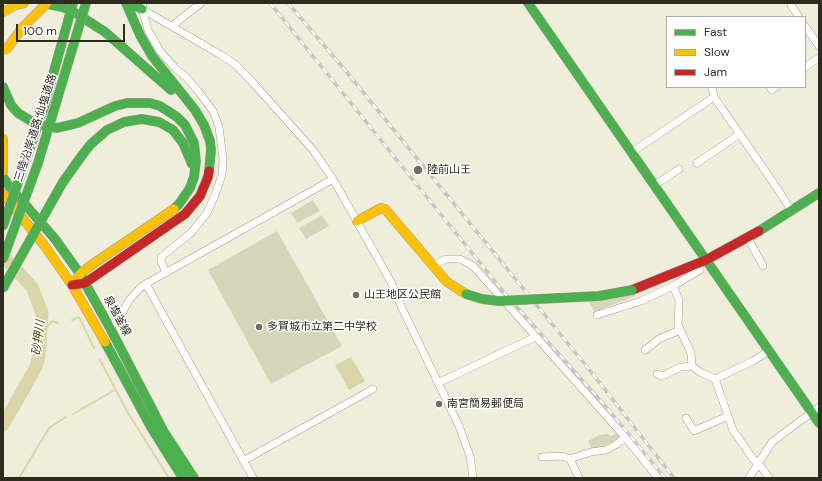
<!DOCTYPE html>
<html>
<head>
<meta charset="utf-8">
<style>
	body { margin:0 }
	#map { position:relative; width:822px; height:481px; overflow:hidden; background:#efeedb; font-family:"DM Sans",sans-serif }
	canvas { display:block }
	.frame { position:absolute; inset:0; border:4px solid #2c2b1e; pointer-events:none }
	.legend { position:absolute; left:666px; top:16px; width:140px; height:72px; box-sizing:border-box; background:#fff; border:1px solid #abaaa5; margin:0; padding:5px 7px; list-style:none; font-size:12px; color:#2c2b1e }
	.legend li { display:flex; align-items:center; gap:8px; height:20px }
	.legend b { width:20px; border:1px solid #abaaa5 }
	.scale { position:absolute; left:16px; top:24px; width:109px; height:18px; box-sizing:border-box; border:2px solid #2c2b1e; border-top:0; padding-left:5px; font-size:12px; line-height:14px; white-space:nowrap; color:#2c2b1e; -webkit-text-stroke:3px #fff; paint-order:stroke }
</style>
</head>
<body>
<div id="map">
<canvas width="822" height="481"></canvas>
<div class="frame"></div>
<ul class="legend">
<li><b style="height:5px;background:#4caf50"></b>Fast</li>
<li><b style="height:5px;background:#ffc107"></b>Slow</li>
<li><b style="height:5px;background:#c62828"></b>Jam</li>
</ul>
<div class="scale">100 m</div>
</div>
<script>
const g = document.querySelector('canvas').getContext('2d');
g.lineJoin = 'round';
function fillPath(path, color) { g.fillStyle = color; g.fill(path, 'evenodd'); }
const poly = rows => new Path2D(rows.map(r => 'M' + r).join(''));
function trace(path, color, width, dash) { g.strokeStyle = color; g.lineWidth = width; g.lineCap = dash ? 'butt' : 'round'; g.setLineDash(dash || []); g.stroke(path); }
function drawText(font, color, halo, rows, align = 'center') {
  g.font = font + ' "DM Sans","Noto Sans JP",sans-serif'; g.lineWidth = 3; g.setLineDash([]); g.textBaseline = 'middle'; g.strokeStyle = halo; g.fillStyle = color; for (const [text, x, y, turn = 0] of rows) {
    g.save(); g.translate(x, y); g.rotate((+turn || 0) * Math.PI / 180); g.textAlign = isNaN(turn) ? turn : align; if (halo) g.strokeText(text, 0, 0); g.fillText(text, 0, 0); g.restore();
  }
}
const green = poly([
	[313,200,320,211,297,223,291,213],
	[322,215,329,226,306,239,299,228],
	[277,231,342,346,271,384,208,270],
	[630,286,635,296,594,312,585,294,603,292],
	[617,433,621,436,615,441,600,447,591,448,588,441,599,435,608,434,611,436]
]);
const water = poly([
	[351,357,365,381,349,390,335,365]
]);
const stream = poly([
	[72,320,79,317,94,348],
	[41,335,52,321,58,323],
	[100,360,128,413,169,478],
	[73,414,115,390],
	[19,478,49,428,66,417]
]);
const river = poly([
	[3,425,36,367,39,356,42,313,32,287,7,260]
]);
const street = poly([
	[143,3,142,9,148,30,160,51,175,68,186,77,198,91,213,111,219,127,223,159,222,175,215,195,207,213,191,233,161,257,161,261,166,273],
	[791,5,799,17],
	[142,9,221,55,236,65,254,84,313,150,333,179,391,282,401,306,459,426,470,456,473,478],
	[172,26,201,3],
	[805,26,819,46],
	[805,67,819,58],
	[770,87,772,90,776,87],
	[714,97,777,188,791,210],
	[632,152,714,97,712,87],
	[697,163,740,134],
	[655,185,679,169],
	[748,238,763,266],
	[697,263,700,270,673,286,679,300,678,325,691,353,692,366,700,372,715,379,753,361,769,351],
	[433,267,438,263,446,259,460,259,473,266,625,437,658,478],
	[146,284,253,478],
	[597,315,641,301,673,286],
	[110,328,119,318,130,299,142,286,333,179],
	[645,350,659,339,680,330],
	[657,374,662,376,681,367,692,366],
	[715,379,733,430,753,459,762,468,769,478],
	[438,383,535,337],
	[686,418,694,431,728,416],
	[542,457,562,456,570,459,591,452,606,450,617,444,625,437],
	[570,459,579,478],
	[243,461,373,389],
	[749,478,772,442,819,407]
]);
const fast = poly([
	[43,3,62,7,74,12,105,32,171,90],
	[126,3,140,35,152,56,195,110,204,125,210,141,211,150,209,171],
	[129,3,142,9],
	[528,3,819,423],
	[3,87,11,105,18,113,36,124,57,128,78,123,115,106,127,103,150,103,160,106,177,117,185,125,194,143,196,161,194,177,190,188,179,204,174,209],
	[83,154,91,144,107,130,124,122,142,119,159,122,173,130,183,143,192,164],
	[3,177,9,186,55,239,80,274,110,328,164,432,194,478],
	[759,231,819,193],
	[105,342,151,427,183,478]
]);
const slow = poly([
	[3,12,15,5,24,3],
	[3,139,3,171],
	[3,194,44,245,72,285,105,342],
	[357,221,381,208,385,209,447,282,466,294],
	[72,285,80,274,90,266,174,209]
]);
const jam = poly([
	[72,285,85,283,185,214,200,196,208,177,209,171],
	[632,290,706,260,759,231]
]);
const rail = poly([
	[270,3,506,295,608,409,665,478],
	[288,3,345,70,592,373,674,478]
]);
const fastBridge = poly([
	[3,226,44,107,73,3],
	[3,259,38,163,86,3],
	[3,288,63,182,83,154],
	[466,294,482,299,499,301,599,296,632,290]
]);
const slowBridge = poly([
	[6,50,23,27,47,3]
]);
const markers = [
	[418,170,5,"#706f60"],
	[356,295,4,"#706f60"],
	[259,327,4,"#706f60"],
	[439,404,4,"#706f60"]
];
const streetNames = [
	["三陸沿岸道路;仙塩道路",36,128,-72],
	["泉塩釜線",117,316,61]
];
const poiNames = [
	["陸前山王",427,170],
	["山王地区公民館",364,295],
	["多賀城市立第二中学校",267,327],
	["南宮簡易郵便局",447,404]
];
const waterNames = [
	["砂押川",39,338,-83]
];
fillPath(green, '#d8d6ba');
fillPath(water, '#dbd6a9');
trace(stream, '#dbd6a9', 2);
trace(river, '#dbd6a9', 13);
trace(street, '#a1a092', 8);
trace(fast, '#a1a092', 10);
trace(slow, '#a1a092', 10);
trace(jam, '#a1a092', 10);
trace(street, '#fdfcfa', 7);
trace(fast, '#4caf50', 9);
trace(slow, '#ffc107', 9);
trace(jam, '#c62828', 9);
trace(rail, '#c8c8c2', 3.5);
trace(rail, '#fff', 2, [6]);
trace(fastBridge, '#a1a092', 10, []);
trace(slowBridge, '#a1a092', 10, []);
trace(fastBridge, '#4caf50', 9);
trace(slowBridge, '#ffc107', 9);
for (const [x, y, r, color] of markers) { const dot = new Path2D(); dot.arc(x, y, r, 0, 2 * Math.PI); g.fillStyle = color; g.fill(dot); trace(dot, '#fff', 1.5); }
drawText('11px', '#2c2b1e', '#fff', streetNames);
drawText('11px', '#2c2b1e', '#fff', poiNames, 'left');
drawText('italic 12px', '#514a02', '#fff', waterNames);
</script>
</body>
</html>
